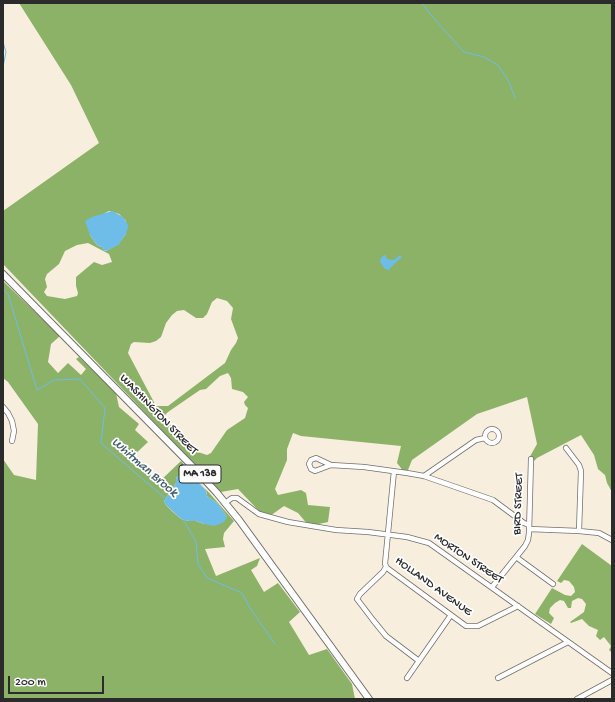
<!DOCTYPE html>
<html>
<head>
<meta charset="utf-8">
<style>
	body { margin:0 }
	#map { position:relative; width:615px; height:702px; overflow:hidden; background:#f8eede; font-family:"Gochi Hand",sans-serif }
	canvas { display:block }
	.frame { position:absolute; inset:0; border:4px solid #2b2b2b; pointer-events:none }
	.scale { position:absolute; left:8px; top:676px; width:96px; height:18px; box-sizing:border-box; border:2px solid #2b2b2b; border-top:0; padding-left:5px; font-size:12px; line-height:14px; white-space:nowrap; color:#2b2b2b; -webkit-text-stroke:3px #fff; paint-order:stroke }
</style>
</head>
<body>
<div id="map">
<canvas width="615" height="702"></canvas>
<div class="frame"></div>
<div class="scale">200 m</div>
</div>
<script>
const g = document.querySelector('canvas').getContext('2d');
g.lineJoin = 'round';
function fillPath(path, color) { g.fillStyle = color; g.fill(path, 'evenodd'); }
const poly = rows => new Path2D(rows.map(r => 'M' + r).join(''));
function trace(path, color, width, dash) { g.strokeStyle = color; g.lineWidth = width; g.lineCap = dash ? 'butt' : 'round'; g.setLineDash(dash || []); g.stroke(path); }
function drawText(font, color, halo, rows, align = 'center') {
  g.font = font + ' "Gochi Hand",sans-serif'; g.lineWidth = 3.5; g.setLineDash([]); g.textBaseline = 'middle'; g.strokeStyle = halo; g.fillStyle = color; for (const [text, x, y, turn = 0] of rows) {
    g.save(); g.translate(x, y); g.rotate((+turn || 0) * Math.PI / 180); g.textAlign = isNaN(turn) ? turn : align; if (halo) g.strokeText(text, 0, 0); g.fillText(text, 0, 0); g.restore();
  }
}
const forest = poly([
	[19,3,612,3,612,492,607,483,605,475,598,469,594,455,581,435,537,458,534,461,528,460,537,444,527,397,477,414,412,460,408,470,404,472,397,463,401,446,301,436,293,433,287,449,287,460,275,489,278,495,301,490,306,493,308,505,330,507,328,522,309,526,298,513,284,506,270,516,260,512,238,489,221,492,3,264,3,211,99,143,71,85],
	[109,211,119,214,126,221,126,234,118,244,108,250,104,251,102,247,97,245,90,235,105,213],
	[88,243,109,254,112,262,102,265,94,262,76,277,76,286,78,293,77,296,65,299,47,296,44,292,47,287,45,279,47,274,59,264,65,251,77,245],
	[217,298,227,301,233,308,231,319,238,338,236,343,231,350,225,363,168,406,156,406,128,353,131,344,134,342,150,343,156,341,161,337,166,323,172,315,177,311,184,310,196,318,203,318,207,314,212,302],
	[228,373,231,378,232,389,243,392,248,397,244,402,245,405,248,408,245,418,227,430,211,453,207,455,189,449,164,416,168,412,200,390,206,389,220,376],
	[3,281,60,336,51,344,48,362,58,373,68,363,81,375,86,369,76,359,79,357,116,393,119,407,139,424,135,430,148,442,131,458,159,482,181,461,234,521,224,533,223,539,225,547,205,549,216,576,260,558,257,566,251,570,264,592,278,583,300,612,289,622,309,655,327,649,352,684,355,699,3,699,3,459,14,475,36,480,38,424,8,382,3,378],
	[180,475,193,477,196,479,206,489,207,496,217,503,221,508,227,517,204,524,196,521,189,521,181,519,173,512,166,505,164,501,168,495,168,491,173,488,176,483,176,478],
	[582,544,612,566,612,651,611,652,609,650,611,646,604,637,600,640,596,636,598,630,589,626,582,619,571,623,570,622,584,612,586,604,582,599,578,598,572,601,571,608,568,608,564,601,560,600,555,603,550,608,549,613,554,618,551,624,535,614,552,588,565,595,571,596,575,592,574,587,569,581,564,580,561,583,557,581]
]);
const water = poly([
	[112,211,123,217,128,225,128,227,126,234,120,242,120,244,108,250,103,251,102,247,97,245,90,235,85,221,92,217],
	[384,255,385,255,387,259,391,260,394,260,400,255,402,257,392,266,389,270,385,269,380,262,381,258],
	[180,475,193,477,206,490,207,496,217,503,221,508,227,517,224,522,214,526,204,524,196,521,189,521,181,519,166,505,164,501,168,495,168,491,173,488,176,483,176,478]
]);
const stream = poly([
	[422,3,430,14,464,52,484,57,498,65,509,82,515,98],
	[3,42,6,52,3,67],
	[3,290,8,294,37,390,54,380,80,379,105,408,101,443,166,499],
	[183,519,196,542,198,564,207,578,242,593,250,608,275,644]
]);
const minor = poly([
	[3,407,8,413,12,421,14,431,12,441],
	'485 436a7 7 0 1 1 14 0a7 7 0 1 1-14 0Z',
	[331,465,316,458,311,460,309,464,311,469,315,471,331,465,364,467,407,473,424,476,493,500,524,523,529,525],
	[394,471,385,564,387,568,466,626,478,626,518,606],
	[424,476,476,440,485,438],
	[225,503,232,498,237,498,259,514,288,522,336,530,368,532,407,537,429,543,612,673],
	[529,529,579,531,581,471,579,465,566,448],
	[579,531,599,533,612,540],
	[516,557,553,584],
	[386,567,383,572,360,594,357,599,373,620,386,636,419,661],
	[492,587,525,546,528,540,529,533,531,459],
	[407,678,451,615],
	[498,678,568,642],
	[577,699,612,680]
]);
const major = poly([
	[3,274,191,465,217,493,239,520,369,699]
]);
const shields = [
	[200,474,42]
];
const shieldNames = [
	["MA 138",200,474]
];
const streetNames = [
	["WASHINGTON STREET",158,415,46],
	["BIRD STREET",519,504,-88],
	["MORTON STREET",468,559,34],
	["HOLLAND AVENUE",433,587,36]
];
const waterNames = [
	["Whitman Brook",144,468,41]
];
fillPath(forest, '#8cb268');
fillPath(water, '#6dbde8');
trace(stream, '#6dbde8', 1);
trace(minor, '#736f6a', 6);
trace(major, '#736f6a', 8);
trace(minor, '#fff', 4.5);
trace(major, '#fff', 6);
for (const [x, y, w] of shields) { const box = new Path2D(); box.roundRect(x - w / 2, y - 9, w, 18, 3); g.fillStyle = '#fff'; g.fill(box); trace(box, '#2b2b2b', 1); }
drawText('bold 11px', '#2b2b2b', null, shieldNames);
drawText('12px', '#2b2b2b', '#fff', streetNames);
drawText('italic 13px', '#425e6d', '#fff', waterNames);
</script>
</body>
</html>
